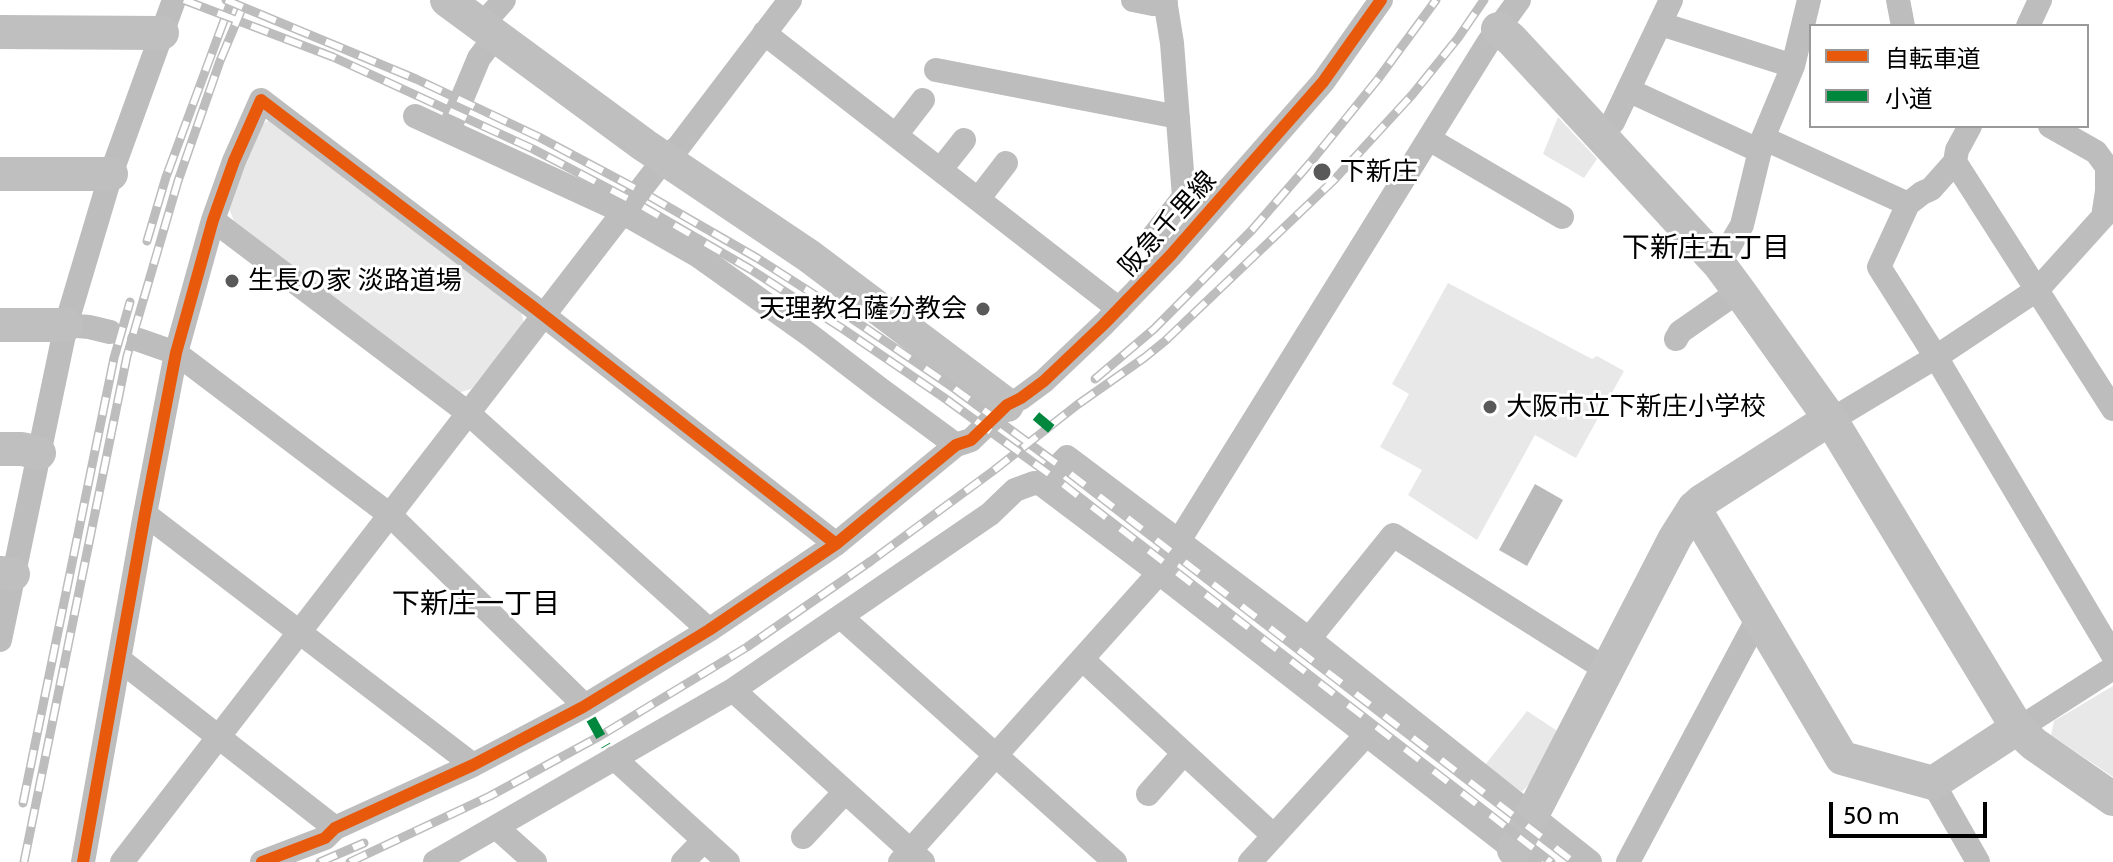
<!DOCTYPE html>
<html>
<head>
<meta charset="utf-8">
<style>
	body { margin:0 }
	#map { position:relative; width:2113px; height:862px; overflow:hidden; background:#fff; font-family:Cabin,"Noto Sans JP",sans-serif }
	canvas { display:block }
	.legend { position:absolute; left:1809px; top:24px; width:280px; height:104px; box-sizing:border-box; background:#fff; border:2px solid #999; margin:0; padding:10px 14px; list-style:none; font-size:24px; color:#000 }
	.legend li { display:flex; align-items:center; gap:16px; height:40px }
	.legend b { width:40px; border:2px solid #999 }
	.scale { position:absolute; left:1829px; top:802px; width:158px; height:36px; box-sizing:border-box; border:4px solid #000; border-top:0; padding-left:10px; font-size:24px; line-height:28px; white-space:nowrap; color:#000; -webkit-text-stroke:6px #fff; paint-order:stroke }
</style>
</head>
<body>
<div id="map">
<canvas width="2113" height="862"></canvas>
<ul class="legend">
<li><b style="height:10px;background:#e8590c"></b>自転車道</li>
<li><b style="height:10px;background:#00873e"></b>小道</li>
</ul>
<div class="scale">50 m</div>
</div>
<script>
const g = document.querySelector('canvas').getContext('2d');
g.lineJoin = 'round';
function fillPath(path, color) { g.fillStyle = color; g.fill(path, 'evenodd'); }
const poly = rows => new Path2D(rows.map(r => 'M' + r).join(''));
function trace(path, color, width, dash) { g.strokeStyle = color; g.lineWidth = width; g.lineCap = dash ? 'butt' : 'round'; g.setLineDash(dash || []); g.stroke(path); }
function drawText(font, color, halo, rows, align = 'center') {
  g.font = font + ' Cabin,"Noto Sans JP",sans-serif'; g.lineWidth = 6; g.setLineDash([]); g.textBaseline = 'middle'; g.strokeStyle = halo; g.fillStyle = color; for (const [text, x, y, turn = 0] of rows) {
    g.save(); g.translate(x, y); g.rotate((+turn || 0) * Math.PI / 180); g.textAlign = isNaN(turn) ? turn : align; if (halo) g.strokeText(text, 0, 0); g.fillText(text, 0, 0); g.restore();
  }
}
const green = poly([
	[1558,117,1597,159,1584,178,1543,154],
	[273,119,521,311,524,324,471,389,458,393,234,221,228,206,261,124],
	[1448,283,1592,359,1597,356,1624,371,1576,458,1535,435,1477,540,1408,495,1422,470,1380,447,1409,394,1392,384],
	[2113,686,2113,777,2051,735,2054,721],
	[1527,711,1562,734,1546,766,1522,792,1485,765]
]);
const water = poly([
	[1535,484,1563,500,1527,566,1499,550]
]);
const street = poly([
	[1133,0,1153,4,1166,3],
	[1165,0,1172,43,1184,197,1152,238,1170,256],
	[1898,0,1903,26],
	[1661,24,1793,66],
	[481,26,504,0],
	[2028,26,2040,0],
	[764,33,1119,309],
	[936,70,1178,117],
	[1628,90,1760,151],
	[415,116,613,207,697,255,811,336,880,389,956,445],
	[449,130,479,58,495,37],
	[896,135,923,100],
	[1600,135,1613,122,1671,0],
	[1763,138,1908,204],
	[1429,139,1562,217],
	[1955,162,1957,150,1970,126],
	[941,169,964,140],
	[979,198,1006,163],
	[213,220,468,413,709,630],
	[1719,264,1742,225,1763,138,1793,66,1809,0],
	[66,325,89,327,110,332],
	[1676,339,1680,332,1739,291],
	[139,340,176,353,390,515,580,701,583,707],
	[2113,409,1955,162,1931,189,1922,193,1908,204,1879,267,1936,357,2113,655],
	[1831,420,1936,357,2038,289,2103,217,2107,191,2107,167,2096,152,2050,126],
	[1041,484,1067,457,1309,639,1590,862],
	[145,514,473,765],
	[841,617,1115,862],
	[1309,639,1393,535,1607,670],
	[0,640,66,325,111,174,174,0],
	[1082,659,1274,836],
	[120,660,335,828],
	[733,690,923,862],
	[2018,729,2113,668],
	[614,758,728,862],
	[1933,783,1978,862],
	[1148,794,1184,753],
	[496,827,535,862],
	[803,837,845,792],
	[83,862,145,514,176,353,213,220,234,161,261,100,537,310,836,544],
	[122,862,665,158,679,146,790,0],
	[262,862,325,838,335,828,473,765,583,707,709,630,836,544,956,445,971,440,1007,405,1021,398,1044,381,1104,324,1170,256,1323,82,1381,0],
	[435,862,733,690,990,514,1015,490,1034,483,1041,484,1159,573,1530,862],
	[683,862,704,840],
	[900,862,1159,573,1488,43,1519,0],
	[1250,862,1366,735],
	[1628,862,1758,618]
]);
const secondary = poly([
	[447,0,644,145,809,256,1007,405],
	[1498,29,1511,39,1600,135,1719,264,1739,291,1831,420,2018,729,2034,744,2113,799],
	[0,32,162,33],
	[0,174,111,174],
	[0,325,66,325],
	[0,449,22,449,39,453],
	[1694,508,1842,758,1933,783,2008,734,2018,729],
	[0,573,13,574],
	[1514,850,1675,538,1694,508,1702,501,1822,424,1831,420]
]);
const rail = poly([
	[184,0,333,57,533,149,638,204,750,269,843,329,943,397,1060,482,1551,862],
	[226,0,416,79,539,137,644,193,757,258,851,318,951,386,1068,472,1574,862],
	[147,241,166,177,229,7],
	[1095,379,1154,329,1252,230,1310,163,1378,79,1436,0],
	[23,803,114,358,130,302],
	[24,862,127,356,178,181,220,61,241,11],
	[320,862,364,843],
	[350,862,490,796,600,736,747,647,871,561,993,471,1077,405,1144,358,1165,341,1334,180,1412,95,1458,38,1484,0]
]);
const quiet = poly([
	[1036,416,1055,432],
	[591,719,606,746]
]);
const cycleway = poly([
	[83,862,145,514,176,353,213,220,234,161,261,100,537,310,836,544],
	[262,862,325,838,335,828,473,765,583,707,709,630,836,544,956,445,971,440,1007,405,1021,398,1044,381,1104,324,1170,256,1323,82,1381,0]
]);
const markers = [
	[1322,172,10,"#595959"],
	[232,281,8,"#595959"],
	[983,309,8,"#595959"],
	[1490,407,8,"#595959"]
];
const poiNames = [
	["下新庄",1340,172],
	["生長の家 淡路道場",248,281],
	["天理教名薩分教会",967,309,"right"],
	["大阪市立下新庄小学校",1506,407]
];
const streetNames = [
	["阪急千里線",1168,224,-48]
];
const neighbourhoodNames = [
	["下新庄五丁目",1706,249],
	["下新庄一丁目",476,605]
];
fillPath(green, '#e8e8e8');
fillPath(water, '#bababa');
trace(street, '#bdbdbd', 24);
trace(secondary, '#bfbfbf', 34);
trace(rail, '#bdbdbd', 9);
trace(rail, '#fff', 6, [18]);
trace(quiet, '#00873e', 10, [20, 10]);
trace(cycleway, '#e8590c', 12);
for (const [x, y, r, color] of markers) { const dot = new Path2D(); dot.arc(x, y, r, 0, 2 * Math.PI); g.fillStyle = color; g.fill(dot); trace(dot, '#fff', 3); }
drawText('26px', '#000', '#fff', poiNames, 'left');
drawText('26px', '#000', '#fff', streetNames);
drawText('28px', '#000', '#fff', neighbourhoodNames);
</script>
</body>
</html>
